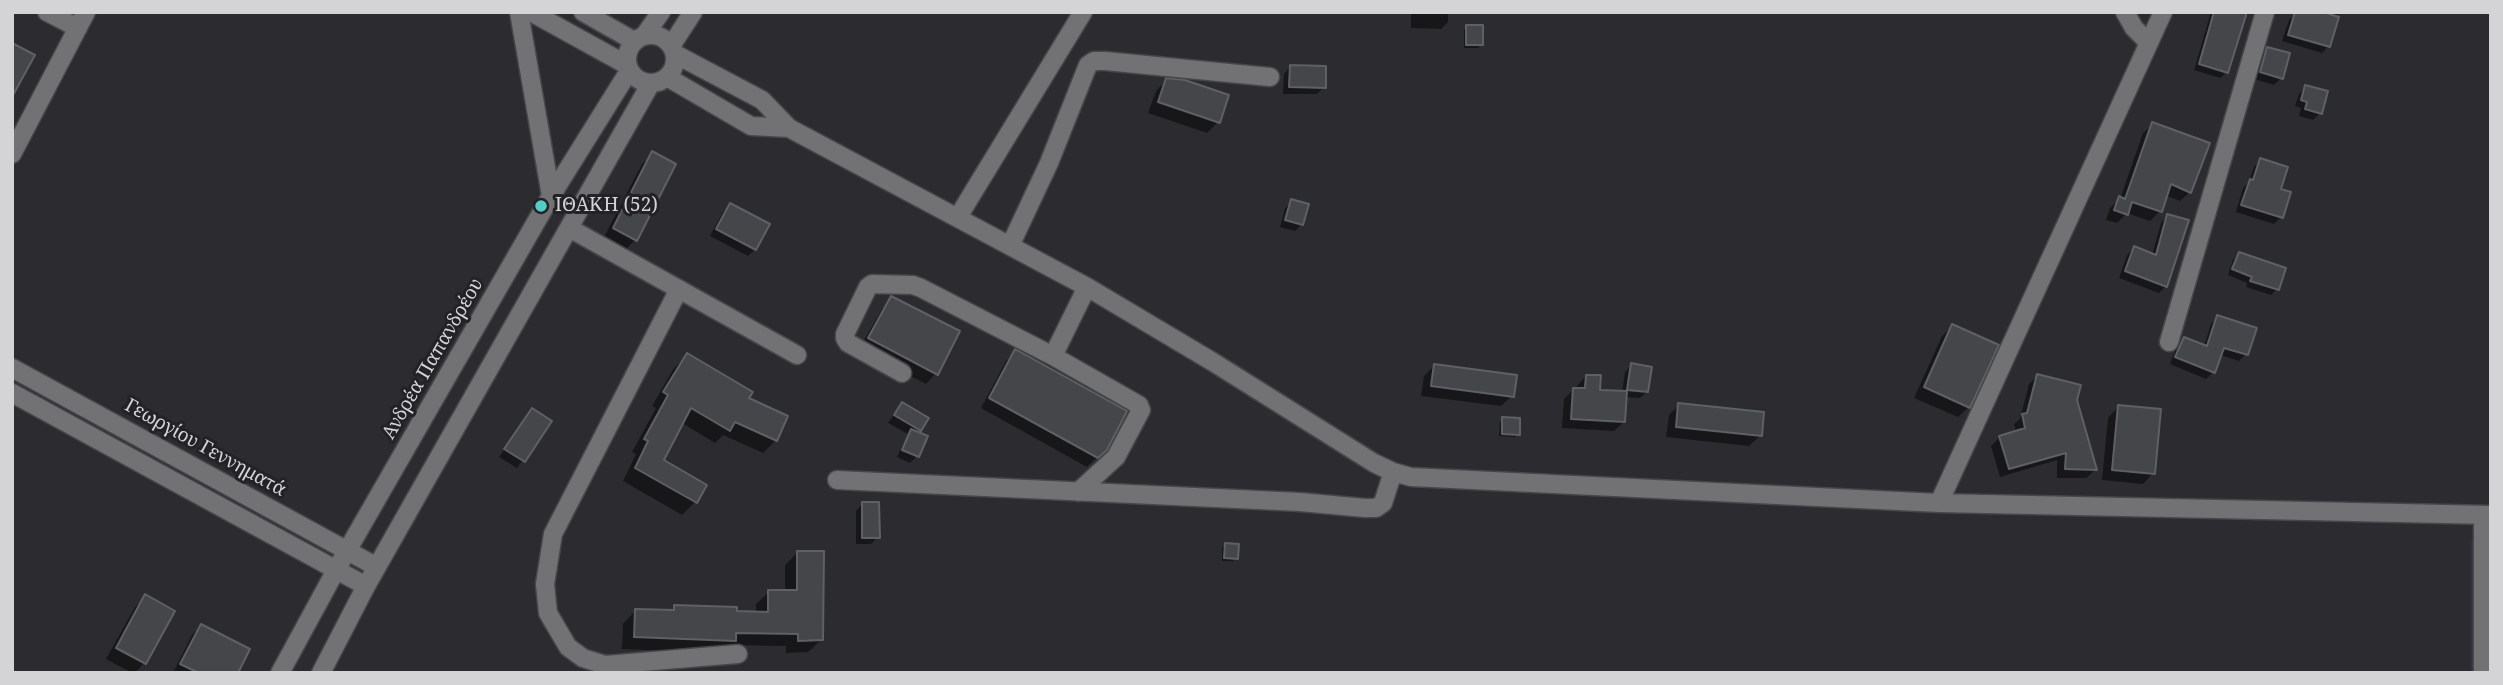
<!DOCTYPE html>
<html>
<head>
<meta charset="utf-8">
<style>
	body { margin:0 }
	#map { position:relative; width:2503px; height:685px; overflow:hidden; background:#2c2c30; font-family:"Noto Serif",serif }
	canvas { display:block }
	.frame { position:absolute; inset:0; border:14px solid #d4d3d6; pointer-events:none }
</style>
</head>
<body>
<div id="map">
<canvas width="2503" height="685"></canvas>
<div class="frame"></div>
</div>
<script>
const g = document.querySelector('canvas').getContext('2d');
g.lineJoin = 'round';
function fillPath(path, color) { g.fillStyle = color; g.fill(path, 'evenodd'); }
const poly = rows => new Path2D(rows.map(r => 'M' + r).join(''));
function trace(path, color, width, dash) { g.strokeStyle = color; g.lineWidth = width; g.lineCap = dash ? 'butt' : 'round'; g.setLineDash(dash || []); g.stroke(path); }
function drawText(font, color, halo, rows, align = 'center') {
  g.font = font + ' "Noto Serif",serif'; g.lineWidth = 6; g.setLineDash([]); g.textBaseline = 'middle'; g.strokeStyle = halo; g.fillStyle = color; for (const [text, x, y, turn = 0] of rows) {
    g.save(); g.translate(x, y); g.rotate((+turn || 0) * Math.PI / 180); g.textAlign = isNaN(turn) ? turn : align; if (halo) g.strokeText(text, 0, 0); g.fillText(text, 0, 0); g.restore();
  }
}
const built = poly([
	[2491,539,2491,673,2471,673,2471,540]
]);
const shadow = poly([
	[1411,12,1448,12,1448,22,1441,29,1411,28],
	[2211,12,2250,12,2242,21,2227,72,2220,78,2194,70],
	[2338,12,2328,46,2322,53,2282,41,2289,20,2296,13],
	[1467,27,1481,45,1478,48,1464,48,1464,30],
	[2268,49,2281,78,2274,85,2254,79,2261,56],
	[1290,67,1324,87,1317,94,1283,94,1284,74],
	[1167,80,1227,96,1218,122,1207,133,1148,113,1156,91],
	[2306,87,2320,113,2313,120,2299,116,2301,108,2295,106,2299,94],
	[2153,124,2190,192,2180,201,2165,195,2160,211,2150,221,2127,213,2117,223,2106,220,2110,208,2120,199,2143,133],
	[653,154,635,240,625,250,603,239,642,164],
	[2261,160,2279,190,2281,217,2274,224,2236,212,2243,188,2249,182,2254,167],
	[1292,201,1302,224,1295,231,1280,227,1285,208],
	[730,205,755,249,748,256,710,236,723,212],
	[2167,216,2166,286,2159,293,2119,278,2127,255,2134,248,2152,255,2161,223],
	[2239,254,2284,269,2277,289,2271,295,2246,287,2247,283,2228,275,2233,260],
	[892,298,936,373,926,384,859,349,882,309],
	[2218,317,2246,354,2239,361,2220,355,2213,372,2206,379,2170,364,2177,346,2184,339,2204,346,2211,324],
	[1952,326,1969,407,1958,417,1914,398,1942,336],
	[1015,351,1105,449,1087,467,981,408,1006,361],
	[687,355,747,399,776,440,763,453,723,435,715,443,682,423,661,460,705,485,695,502,682,515,623,481,636,454,632,452,656,408,652,406,674,368],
	[1631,365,1647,392,1640,398,1625,397,1624,422,1614,431,1562,428,1564,399,1573,390,1577,390,1577,386,1586,376,1598,391,1622,393,1625,372],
	[1434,366,1512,396,1501,406,1421,396,1424,376],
	[2038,376,2075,400,2095,470,2086,478,2057,478,2057,460,2000,477,1991,446,2000,437,2016,433,2014,424,2020,419,2029,384],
	[902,404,920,430,917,433,917,456,910,463,897,457,908,434,888,423],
	[1679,405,1760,436,1749,446,1666,437,1669,415],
	[2118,407,2153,473,2143,484,2102,480,2108,418],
	[532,410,550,422,517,468,499,457],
	[1503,419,1518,434,1515,437,1499,436,1500,422],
	[862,504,878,537,871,544,856,544,856,511],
	[1225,545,1236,558,1233,561,1222,561,1222,548],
	[797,553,821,640,808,652,786,653,786,646,730,645,722,653,622,649,623,624,635,611,670,612,675,607,756,613,756,604,769,592,785,592,785,565],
	[146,596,173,611,144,663,135,673,132,673,106,659,135,607],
	[201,626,236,673,173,673,192,635]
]);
const building = poly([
	[2214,12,2247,12,2228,73,2199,64,2214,12],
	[2295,12,2323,12,2339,17,2330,47,2288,35,2295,12],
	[1466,25,1483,25,1483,45,1466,45,1466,25],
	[12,43,35,55,12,97,12,43],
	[2267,47,2290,53,2283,79,2260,72,2267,47],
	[1290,65,1326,66,1326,88,1289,87,1290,65],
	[1166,78,1185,80,1229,95,1220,123,1158,102,1166,78],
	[2305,85,2328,91,2322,114,2305,109,2307,102,2301,100,2305,85],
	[2152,122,2210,143,2191,193,2171,184,2162,212,2132,202,2128,215,2114,210,2119,196,2125,199,2152,122],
	[652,151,676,164,637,241,613,228,652,151],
	[2260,158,2288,167,2281,189,2291,192,2283,218,2241,205,2250,179,2253,180,2260,158],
	[1291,199,1309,204,1303,225,1285,220,1291,199],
	[730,203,770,224,756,250,716,229,730,203],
	[2167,214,2189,220,2167,287,2125,271,2134,246,2156,255,2167,214],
	[2239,252,2286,268,2279,290,2250,281,2252,277,2232,269,2239,252],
	[891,296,960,331,938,375,868,338,891,296],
	[2217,315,2257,328,2248,355,2224,348,2215,373,2175,357,2184,337,2207,346,2217,315],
	[1952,324,1999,345,1970,408,1924,387,1952,324],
	[1015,349,1127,411,1107,450,1098,458,989,398,1015,349],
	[687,353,753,392,749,398,788,416,777,441,735,422,730,431,691,408,664,460,707,485,697,503,635,468,648,441,644,439,668,395,663,392,687,353],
	[1631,363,1652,367,1648,392,1627,390,1631,363],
	[1434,364,1517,375,1514,397,1431,386,1434,364],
	[2037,374,2081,385,2077,400,2097,470,2065,469,2066,453,2009,469,1999,436,2025,428,2022,414,2027,413,2037,374],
	[1586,375,1601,375,1600,390,1627,391,1625,422,1571,419,1573,388,1585,388,1586,375],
	[902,402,929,418,921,431,894,415,902,402],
	[1678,403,1764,412,1762,436,1676,427,1678,403],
	[2118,405,2161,409,2155,474,2112,470,2118,405],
	[532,408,552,421,525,462,504,449,532,408],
	[1502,417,1520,418,1520,435,1502,434,1502,417],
	[911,429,928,436,919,457,902,450,911,429],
	[862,502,879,502,880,538,862,538,862,502],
	[1225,543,1239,544,1238,559,1224,558,1225,543],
	[797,551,824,551,823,640,798,641,798,634,736,633,736,641,634,637,635,609,674,610,674,605,737,607,737,611,768,612,768,590,797,590,797,551],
	[145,594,175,611,146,664,116,648,145,594],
	[201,624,250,649,238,673,199,673,180,664,201,624]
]);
const minor = poly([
	[47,12,78,28],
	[519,12,551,196],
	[531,12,627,65],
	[583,12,634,41],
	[2125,12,2134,28,2149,43],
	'627 59a24 24 0 1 1 48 0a24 24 0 1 1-48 0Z',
	[644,36,661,12],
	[671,46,693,12],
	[675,54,762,100,789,128,1087,287,1213,362,1374,463,1393,472,1411,477,1939,503,2491,515],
	[667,77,751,126,789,128],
	[12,154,86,12],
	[958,217,1083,12],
	[569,228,797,355],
	[1010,246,1049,163,1088,65,1094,61,1105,61,1270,77],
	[679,289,553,534,545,584,548,613,568,647,583,658,605,665,738,654],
	[2169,342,2265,12],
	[12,368,377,567],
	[902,373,848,343,845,338,845,334,868,287,872,284,913,285,921,288,1053,356],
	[12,393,366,586],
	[837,480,1300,502,1365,508,1376,508,1383,503,1393,472],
	[1078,492,1116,457,1141,410,1139,405,1053,356,1087,287],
	[1939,503,2163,12],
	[2483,515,2483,673],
	[280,673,336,570,551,196,629,71],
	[321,673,366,586,651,83]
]);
const markers = [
	[541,206,7,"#54cdc7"]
];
const poiNames = [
	["ΙΘΑΚΗ (52)",555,206]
];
const streetNames = [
	["Ανδρέα Παπανδρέου",433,359,-60],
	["Γεωργίου Γεννηματά",205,448,29]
];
fillPath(built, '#33323c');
fillPath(shadow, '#0007');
fillPath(building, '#44464a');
trace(building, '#5f6065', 2);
trace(minor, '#47474b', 21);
trace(minor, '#727173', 18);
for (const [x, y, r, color] of markers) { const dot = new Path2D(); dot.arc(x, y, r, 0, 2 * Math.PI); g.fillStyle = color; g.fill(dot); trace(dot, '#232226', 2.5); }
drawText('19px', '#d4d3d6', '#232226', poiNames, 'left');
drawText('19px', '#d4d3d6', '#232226', streetNames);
</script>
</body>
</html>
